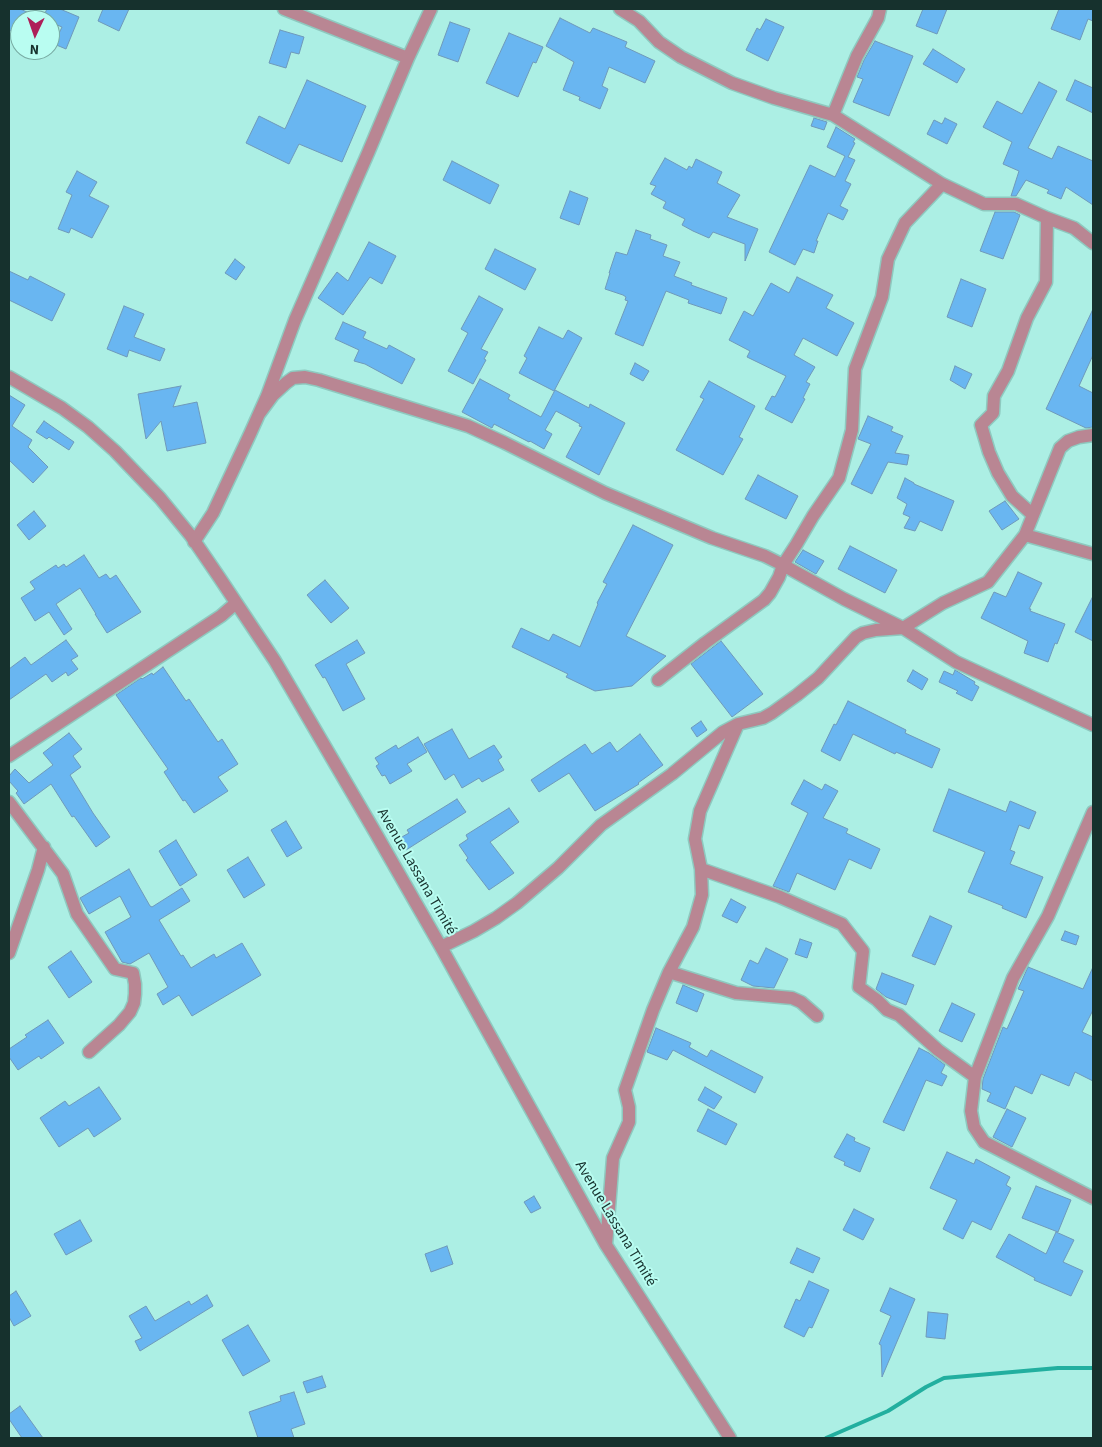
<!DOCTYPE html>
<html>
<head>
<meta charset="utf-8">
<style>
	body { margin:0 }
	#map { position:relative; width:1102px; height:1447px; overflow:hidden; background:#acefe4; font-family:"Source Sans 3",sans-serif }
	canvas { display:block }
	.frame { position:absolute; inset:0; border:10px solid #16312d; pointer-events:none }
	.north { position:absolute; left:10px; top:10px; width:50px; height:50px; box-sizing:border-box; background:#b9fdf1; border:1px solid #78aba3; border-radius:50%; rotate:183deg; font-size:14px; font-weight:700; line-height:20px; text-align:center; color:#16312d }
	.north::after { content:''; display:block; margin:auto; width:18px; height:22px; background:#ae1f59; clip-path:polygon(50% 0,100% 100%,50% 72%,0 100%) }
</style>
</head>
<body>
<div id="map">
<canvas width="1102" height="1447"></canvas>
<div class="frame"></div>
<div class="north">N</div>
</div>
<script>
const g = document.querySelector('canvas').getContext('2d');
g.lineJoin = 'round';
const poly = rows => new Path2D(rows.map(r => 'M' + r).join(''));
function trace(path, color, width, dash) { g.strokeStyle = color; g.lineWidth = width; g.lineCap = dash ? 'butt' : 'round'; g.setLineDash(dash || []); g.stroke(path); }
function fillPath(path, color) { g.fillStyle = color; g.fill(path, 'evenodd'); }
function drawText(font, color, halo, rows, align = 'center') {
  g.font = font + ' "Source Sans 3",sans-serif'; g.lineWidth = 4; g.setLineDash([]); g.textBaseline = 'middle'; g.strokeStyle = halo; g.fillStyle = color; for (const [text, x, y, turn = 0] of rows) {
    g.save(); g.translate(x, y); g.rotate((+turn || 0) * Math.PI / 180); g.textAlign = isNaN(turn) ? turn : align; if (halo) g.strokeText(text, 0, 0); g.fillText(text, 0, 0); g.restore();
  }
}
const stream = poly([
	[826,1438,888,1411,926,1387,944,1378,1058,1368,1093,1368]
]);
const building = poly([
	[9,9,20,9,27,12,24,20,20,20,20,24,16,33,9,30,9,9],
	[47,9,60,9,79,17,66,49,54,44,62,27,50,22,50,20,42,19,47,9],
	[103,9,129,9,119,31,98,21,103,9],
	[923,9,947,9,937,34,916,26,923,9],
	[1059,9,1093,9,1093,21,1088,19,1080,40,1051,29,1059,9],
	[560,18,590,33,593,28,627,42,625,47,655,61,645,83,609,67,602,86,608,89,600,109,579,100,580,97,563,90,574,62,546,46,560,18],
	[766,19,784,27,768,61,746,50,757,28,760,30,766,19],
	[450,22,470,29,458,62,438,55,450,22],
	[280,30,304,37,299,54,291,52,286,68,269,63,280,30],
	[509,33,543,47,536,63,533,62,518,97,486,83,509,33],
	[875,41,913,56,889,116,853,102,863,79,857,77,864,60,875,41],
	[933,49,965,69,957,83,923,64,933,49],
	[307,80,366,106,342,162,299,144,289,164,246,143,259,116,285,129,307,80],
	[1075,80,1093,88,1093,113,1066,100,1075,80],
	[1039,82,1057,91,1028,148,1052,159,1058,146,1093,161,1093,205,1066,187,1061,199,1047,193,1049,190,1026,180,1016,196,1011,196,1019,171,1003,164,1012,142,983,127,997,101,1022,114,1039,82],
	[814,118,827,122,824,130,811,126,814,118],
	[945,118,957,124,947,144,927,134,934,120,942,124,945,118],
	[836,127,855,139,853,142,855,143,848,157,855,160,845,181,851,184,840,206,848,210,843,220,828,213,816,241,818,241,814,253,803,249,795,265,769,252,810,165,835,177,845,156,827,147,836,127],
	[665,158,687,170,689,166,692,168,696,159,722,172,717,183,740,195,727,217,758,229,745,261,745,244,713,232,709,238,693,231,682,225,685,219,663,208,666,202,651,194,656,186,650,184,665,158],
	[452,161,499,185,490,204,443,180,452,161],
	[77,171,97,182,89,196,109,206,92,238,71,228,69,233,58,229,72,195,66,192,77,171],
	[570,191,588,198,579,225,560,218,570,191],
	[995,212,1014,212,1020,215,1003,259,980,251,995,212],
	[636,230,651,235,650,239,667,245,663,256,680,262,674,276,692,283,691,285,727,298,721,314,688,303,689,300,666,291,643,346,615,334,628,301,625,300,626,297,623,295,605,289,610,273,609,273,616,252,627,255,636,230],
	[369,242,396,256,382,284,370,277,343,315,318,298,337,272,348,281,369,242],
	[495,249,536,269,525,290,485,269,495,249],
	[235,259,245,267,236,280,225,273,235,259],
	[9,271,28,280,30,276,65,294,52,321,9,300,9,271],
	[797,277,833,295,826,308,854,323,837,356,803,338,794,355,815,367,806,382,810,384,803,398,805,399,792,423,765,409,772,396,775,397,786,376,747,357,750,351,729,340,744,311,753,316,771,283,789,293,797,277],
	[961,279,986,289,972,327,947,317,961,279],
	[479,296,503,309,481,349,488,352,484,359,486,360,473,384,448,371,468,333,461,329,479,296],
	[124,306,144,314,134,337,165,349,160,361,129,350,127,357,107,349,124,306],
	[1093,309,1093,355,1079,386,1093,393,1093,427,1086,428,1046,409,1093,309],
	[343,322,366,332,363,338,387,349,389,345,415,359,402,384,365,364,354,361,359,350,335,339,343,322],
	[539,327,563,339,568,330,582,338,554,391,519,373,527,358,524,356,539,327],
	[635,363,649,371,643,381,630,374,635,363],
	[955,366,972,374,965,389,950,380,955,366],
	[480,379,510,395,508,399,541,417,555,390,589,408,590,404,625,423,599,475,566,457,582,427,579,426,580,424,556,411,545,430,552,434,544,449,530,441,529,442,494,424,492,428,462,412,480,379],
	[709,381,755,406,739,437,743,439,723,475,676,450,704,399,700,397,709,381],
	[181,386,173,407,197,402,206,443,167,451,161,421,146,439,138,394,181,386],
	[9,395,25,405,12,426,32,440,28,447,48,467,33,483,9,460,9,395],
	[868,416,893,427,891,431,903,436,895,453,909,455,907,465,888,462,872,494,851,484,871,444,858,439,868,416],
	[44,421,74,442,69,450,49,437,47,439,36,432,44,421],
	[758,475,798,496,786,519,745,499,758,475],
	[905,478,914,483,914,484,954,501,942,531,920,521,915,531,904,528,910,517,903,514,907,504,897,498,905,478],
	[1005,501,1019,519,1002,530,989,511,1005,501],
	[34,511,46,526,29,540,17,525,34,511],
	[633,525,673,545,626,636,666,656,632,686,595,691,566,677,568,674,512,647,521,628,549,641,553,634,580,647,598,604,597,603,607,584,603,582,633,525],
	[850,546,897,570,885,593,838,569,850,546],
	[803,550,824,561,816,574,795,562,803,550],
	[84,555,99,578,106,574,110,579,116,575,141,612,107,633,95,614,96,614,80,588,56,604,72,629,64,635,49,612,35,621,21,598,35,589,30,582,56,565,58,568,64,564,66,567,84,555],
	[1018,572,1042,583,1029,609,1031,609,1030,611,1065,624,1057,644,1055,643,1048,662,1024,653,1028,641,981,618,994,592,1006,597,1018,572],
	[325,580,349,608,331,623,307,595,325,580],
	[1093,596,1093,641,1075,632,1093,596],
	[66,640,78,656,71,660,78,669,68,676,66,672,52,682,46,674,9,700,9,669,25,657,31,665,66,640],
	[357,640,365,653,346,664,365,699,343,711,325,677,323,678,315,665,357,640],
	[721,641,763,694,732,717,691,664,721,641],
	[163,667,186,701,189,699,218,742,222,739,238,764,218,777,228,791,194,813,185,800,183,801,164,772,168,769,116,695,141,678,142,679,152,673,153,675,163,667],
	[913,670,928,679,922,690,907,681,913,670],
	[955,670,975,682,974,684,979,687,972,701,956,693,958,691,939,682,944,671,953,675,955,670],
	[848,701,906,730,905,733,940,749,932,768,896,752,895,754,853,734,840,761,821,751,834,724,836,725,848,701],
	[701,721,707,730,697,737,691,728,701,721],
	[452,729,469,759,494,745,502,757,498,760,504,770,482,782,479,778,462,788,454,774,445,780,424,744,452,729],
	[69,733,82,749,73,756,81,767,70,775,93,813,110,837,96,847,74,816,72,817,51,784,24,804,16,793,18,791,9,781,9,776,15,769,29,783,53,765,43,753,69,733],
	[640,734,663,765,638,783,639,784,595,811,569,773,539,792,531,780,585,744,592,754,610,742,617,752,640,734],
	[418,737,427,752,407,764,412,771,390,784,385,775,382,776,376,766,379,764,375,758,396,745,398,749,418,737],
	[804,780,822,790,825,784,838,791,823,818,848,829,846,833,880,849,871,869,849,859,835,890,797,873,789,892,773,886,808,813,791,804,804,780],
	[949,789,1006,812,1010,801,1036,812,1029,829,1019,825,1010,850,1015,852,1010,864,1043,877,1026,918,1002,908,1003,906,968,892,985,852,933,831,949,789],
	[457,799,466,812,406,850,400,838,409,833,407,830,457,799],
	[509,808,519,822,490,842,514,873,489,890,466,860,468,858,459,845,468,839,466,835,509,808],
	[286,821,302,848,287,857,271,830,286,821],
	[176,840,197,875,180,886,159,851,176,840],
	[248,857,265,885,244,898,227,870,248,857],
	[129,869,150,906,152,907,182,888,190,901,159,920,181,956,183,955,191,968,214,954,216,958,242,943,261,975,192,1016,179,995,163,1005,157,994,168,987,149,953,130,964,122,962,105,932,131,917,120,896,89,914,80,898,129,869],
	[731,899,746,907,737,923,722,916,731,899],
	[930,916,952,926,935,965,912,956,930,916],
	[1065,931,1079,936,1076,945,1061,940,1065,931],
	[800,939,812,943,807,958,795,954,800,939],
	[766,948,788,959,774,988,753,986,741,980,750,960,758,964,766,948],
	[71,951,92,982,69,998,48,967,71,951],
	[1028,967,1083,989,1093,967,1093,1010,1082,1032,1093,1037,1093,1081,1075,1072,1069,1086,1041,1074,1032,1094,1015,1086,1005,1109,987,1101,991,1093,982,1089,983,1079,1003,1027,1007,1029,1024,991,1018,989,1028,967],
	[882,973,914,985,906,1005,886,997,876,989,882,973],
	[683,985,704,994,697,1012,676,1003,683,985],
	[952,1003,975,1014,962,1042,939,1031,952,1003],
	[48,1020,64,1043,41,1059,39,1056,18,1070,9,1057,9,1049,27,1037,25,1035,48,1020],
	[656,1028,691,1043,689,1047,707,1057,711,1050,763,1077,755,1093,673,1050,667,1060,647,1052,656,1028],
	[919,1048,929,1053,945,1065,941,1073,947,1076,942,1086,926,1080,904,1131,883,1122,919,1048],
	[99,1087,121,1119,94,1137,88,1128,59,1147,40,1118,65,1101,69,1106,99,1087],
	[705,1087,722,1097,714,1109,698,1100,705,1087],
	[708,1109,737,1124,726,1145,697,1131,708,1109],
	[1007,1109,1026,1118,1012,1147,993,1137,1007,1109],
	[847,1134,855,1138,854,1141,870,1148,860,1172,844,1165,845,1162,834,1157,847,1134],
	[947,1152,974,1164,976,1159,1010,1177,1006,1185,1011,1188,991,1230,972,1221,963,1239,943,1229,957,1200,930,1188,947,1152],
	[1036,1186,1071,1200,1058,1232,1022,1218,1036,1186],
	[534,1196,541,1208,531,1213,524,1202,534,1196],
	[854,1209,874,1219,863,1240,843,1230,854,1209],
	[80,1220,92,1241,66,1255,54,1234,80,1220],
	[1056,1232,1074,1240,1063,1262,1083,1271,1071,1296,1034,1280,1035,1278,996,1257,1009,1234,1046,1254,1056,1232],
	[447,1246,453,1264,431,1272,425,1254,447,1246],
	[797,1248,820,1258,813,1273,790,1263,797,1248],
	[809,1281,829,1290,812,1328,809,1327,804,1337,784,1327,796,1299,800,1301,809,1281],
	[890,1288,915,1299,882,1377,881,1345,879,1344,891,1316,880,1311,890,1288],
	[16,1291,31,1316,14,1326,9,1317,9,1296,16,1291],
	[207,1295,213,1306,140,1351,135,1341,142,1338,129,1316,146,1306,155,1321,189,1301,191,1305,207,1295],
	[928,1312,948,1314,945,1339,926,1337,928,1312],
	[248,1325,270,1361,243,1376,222,1340,248,1325],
	[322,1376,326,1387,307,1393,303,1382,322,1376],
	[294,1392,305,1424,291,1429,294,1438,258,1438,249,1412,281,1401,280,1396,294,1392],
	[20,1406,43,1438,22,1438,9,1419,9,1414,20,1406]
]);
const minor = poly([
	[284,9,408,58],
	[620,9,639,21,659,42,681,57,732,83,774,98,833,115,942,184,984,204,1016,204,1047,218,1074,228,1093,243],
	[833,115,857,56,878,18,880,9],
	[9,377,62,408,88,427,115,451,160,498,191,536,219,577,275,661,375,832,441,947,606,1245,730,1438],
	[259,414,273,395,286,383,293,378,305,377,319,380,468,426,505,443,605,493,712,538,765,556,783,565,844,599,903,628,956,662,1093,725],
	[1033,515,1012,496,998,473,989,452,981,425,993,413,994,396,1008,371,1027,318,1046,282,1047,218],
	[1025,535,1093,554],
	[194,542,213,513,250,434,267,396,295,320,368,153,408,58,431,9],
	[658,680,705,643,764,600,770,593,779,577,783,565,796,545,813,516,839,478,852,430,855,369,882,297,888,259,905,223,942,184],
	[9,756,221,616,236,603],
	[9,802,63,874,77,914,115,969,133,973,135,984,135,994,134,1003,130,1012,119,1025,89,1052],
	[1093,812,1048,916,1013,978,975,1077,971,1111,974,1127,984,1142,1093,1198],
	[701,869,780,897,842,924,863,951,859,987,877,1000,887,1010,899,1015,938,1050,975,1077],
	[441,947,474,931,496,918,517,903,558,868,601,825,672,774,723,732,738,724,763,718,772,713,797,695,818,678,856,637,863,633,876,630,903,628,943,603,988,582,1025,535,1060,448,1068,441,1079,437,1093,435],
	[9,953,38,870,44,847],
	[669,972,736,993,792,998,801,1002,817,1016],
	[606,1245,613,1158,629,1122,629,1107,625,1090,653,1010,669,972,693,927,702,895,701,869,695,839,700,811,738,724]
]);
const streetNames = [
	["Avenue Lassana Timité",416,872,60],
	["Avenue Lassana Timité",615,1224,59]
];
trace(stream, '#22af9f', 4);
fillPath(building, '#69b6f1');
trace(building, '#6e99ba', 1);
trace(minor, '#8ec9bf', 15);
trace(minor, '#b98693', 12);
drawText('15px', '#16312d', '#b9fdf1', streetNames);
</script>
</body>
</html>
